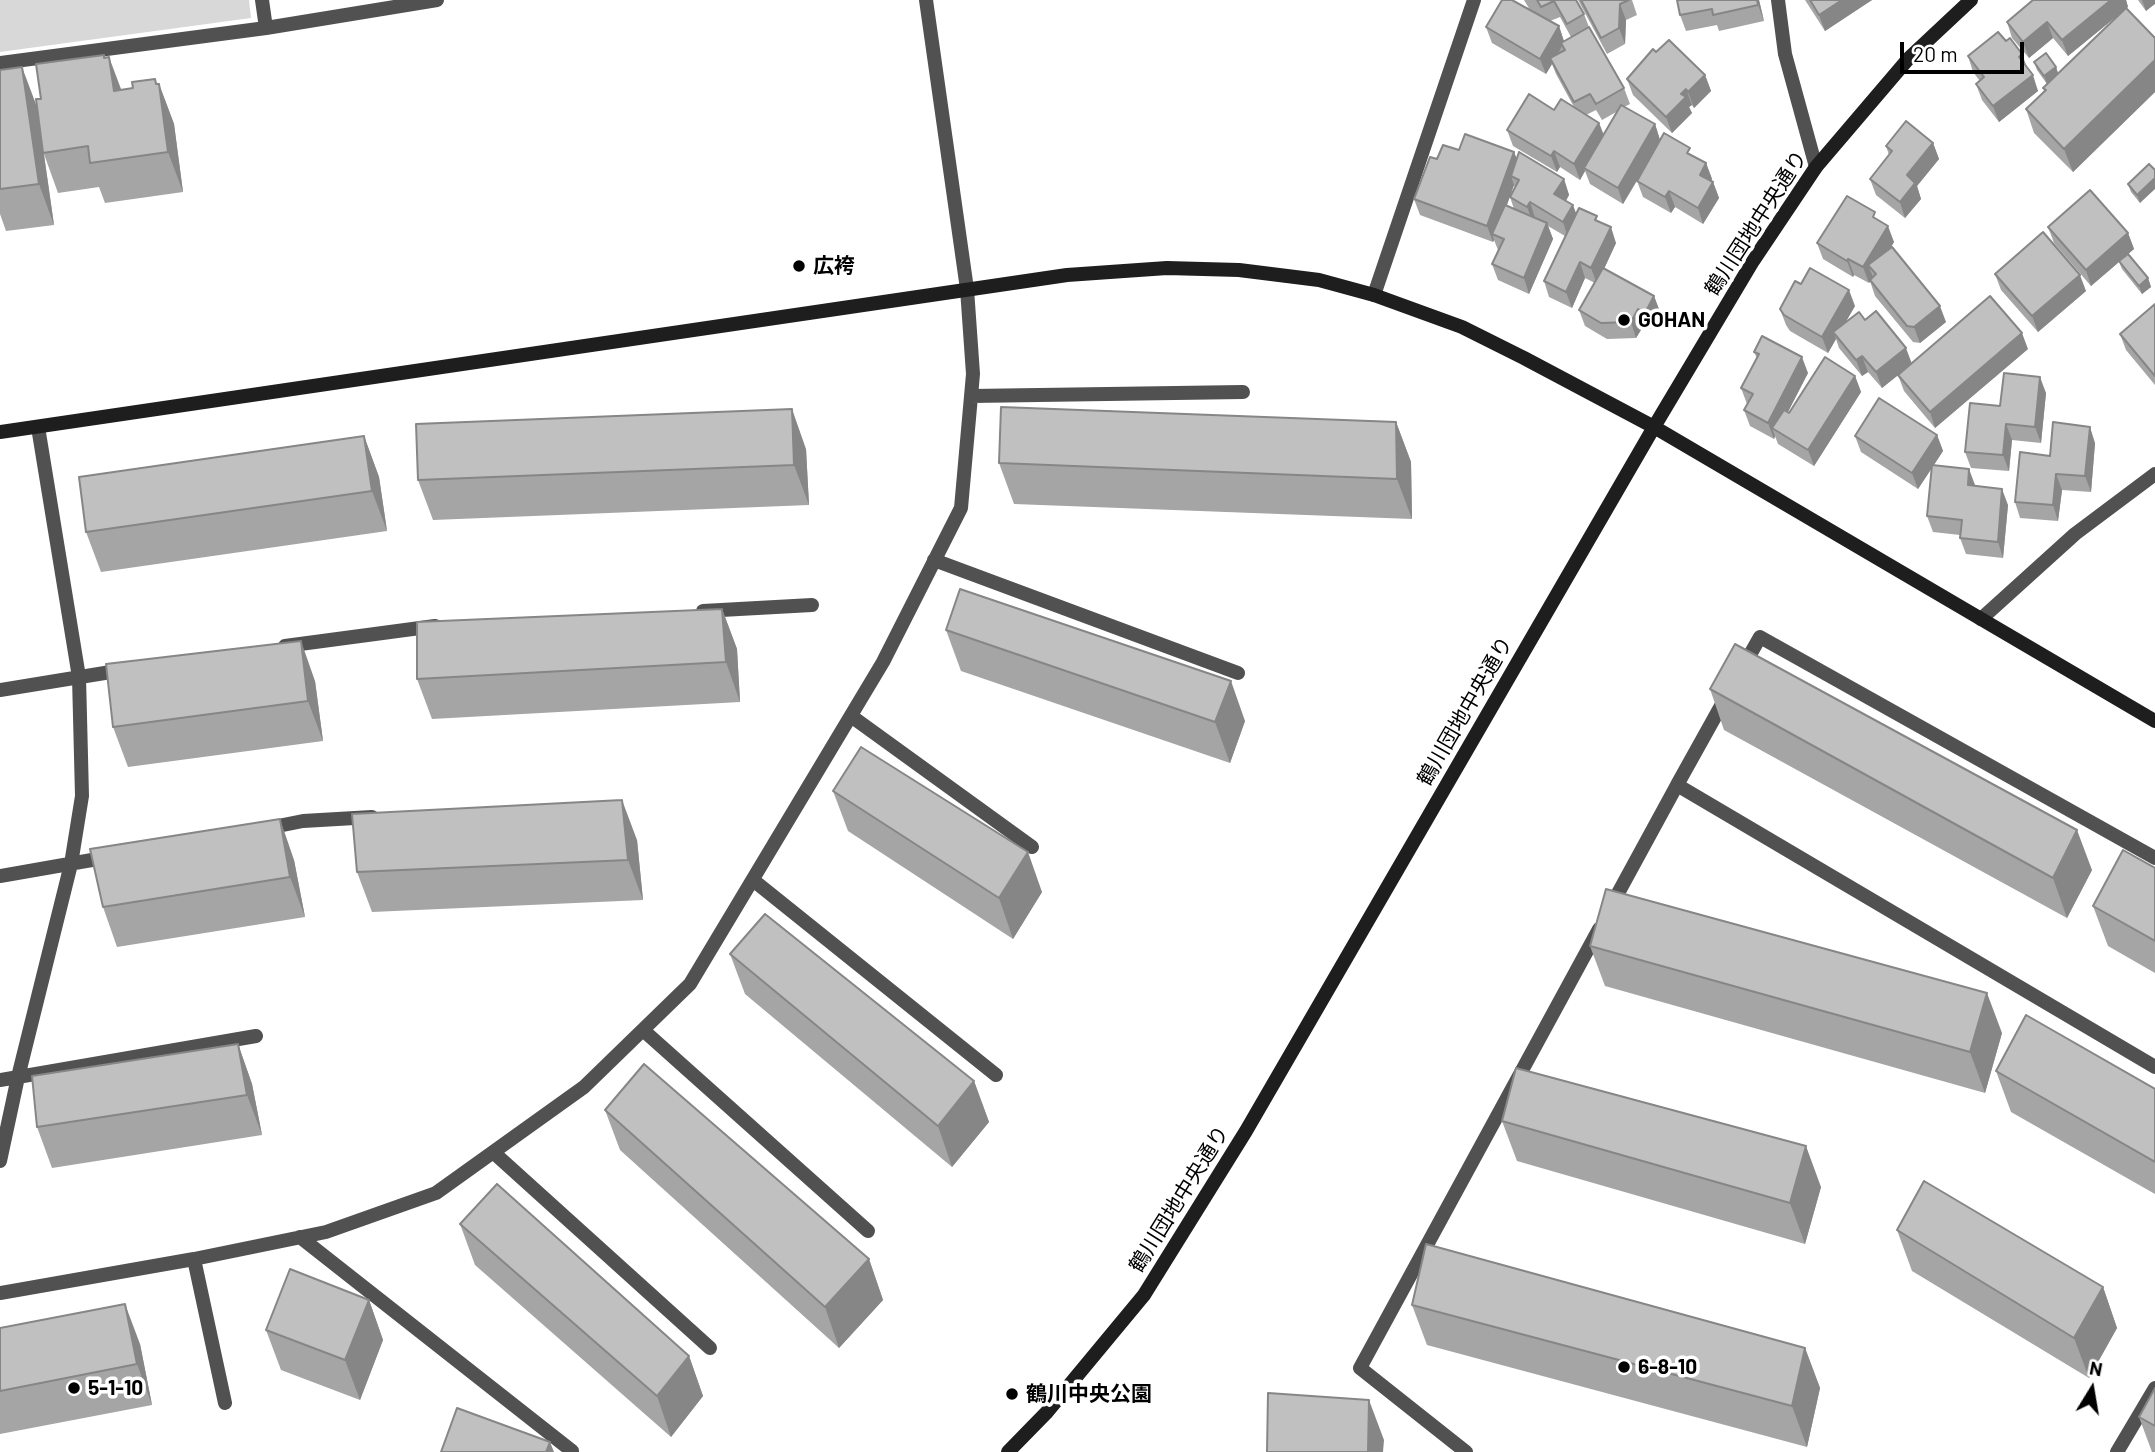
<!DOCTYPE html>
<html>
<head>
<meta charset="utf-8">
<style>
	body { margin:0 }
	#map { position:relative; width:2155px; height:1452px; overflow:hidden; background:#fff; font-family:Barlow,sans-serif }
	canvas { display:block }
	.north { position:absolute; left:2057px; top:1354px; width:70px; height:70px; -webkit-text-stroke:5px #fff; paint-order:stroke; rotate:11deg; font-size:19px; font-weight:700; line-height:28px; text-align:center; color:#000 }
	.north::after { content:''; display:block; margin:auto; width:24px; height:32px; background:#000; clip-path:polygon(50% 0,100% 100%,50% 72%,0 100%) }
	.scale { position:absolute; left:1900px; top:42px; width:124px; height:32px; box-sizing:border-box; border:4px solid #000; border-top:0; padding-left:9px; font-size:21px; line-height:24px; white-space:nowrap; color:#000; -webkit-text-stroke:5px #fff; paint-order:stroke }
</style>
</head>
<body>
<div id="map">
<canvas width="2155" height="1452"></canvas>
<div class="north">N</div>
<div class="scale">20 m</div>
</div>
<script>
const g = document.querySelector('canvas').getContext('2d');
g.lineJoin = 'round';
function fillPath(path, color) { g.fillStyle = color; g.fill(path, 'evenodd'); }
const poly = rows => new Path2D(rows.map(r => 'M' + r).join(''));
function trace(path, color, width, dash) { g.strokeStyle = color; g.lineWidth = width; g.lineCap = dash ? 'butt' : 'round'; g.setLineDash(dash || []); g.stroke(path); }
function drawText(font, color, halo, rows, align = 'center') {
  g.font = font + ' Barlow,"Noto Sans JP",sans-serif'; g.lineWidth = 7; g.setLineDash([]); g.textBaseline = 'middle'; g.strokeStyle = halo; g.fillStyle = color; for (const [text, x, y, turn = 0] of rows) {
    g.save(); g.translate(x, y); g.rotate((+turn || 0) * Math.PI / 180); g.textAlign = isNaN(turn) ? turn : align; if (halo) g.strokeText(text, 0, 0); g.fillText(text, 0, 0); g.restore();
  }
}
const green = poly([
	[0,0,249,0,251,18,0,52]
]);
const lane = poly([
	[1778,0,1785,54,1816,167],
	[971,396,1243,392],
	[934,560,1238,673],
	[703,611,812,605],
	[285,646,435,626],
	[1743,667,1760,637,2155,858],
	[0,690,123,670],
	[851,716,1032,847],
	[1677,785,1726,697],
	[263,829,303,821,372,817],
	[0,876,109,857],
	[753,880,996,1075],
	[1610,908,1677,785,2155,1067],
	[643,1030,868,1231],
	[0,1080,256,1036],
	[493,1152,710,1348],
	[0,1161,18,1077,71,864,82,796,79,677,38,427],
	[300,1237,572,1451],
	[194,1259,225,1403],
	[0,1293,194,1259,326,1232,436,1193,584,1087,690,984,883,662,961,508,973,374,967,289],
	[1466,1452,1360,1368,1599,929],
	[2117,1452,2155,1388]
]);
const street = poly([
	[262,0,266,28],
	[926,0,967,289],
	[0,63,266,28,437,0],
	[1374,295,1474,0],
	[1981,619,2075,534,2155,474]
]);
const secondary = poly([
	[0,432,1067,275,1167,268,1239,270,1319,280,1374,295,1462,327,1524,358,1654,427,2155,721],
	[1008,1452,1047,1412,1144,1295,1246,1131,1654,427,1753,261,1816,167,1909,58,1971,0]
]);
const wall = poly([
	[1524,0,1576,0,1584,14,1589,27,1624,88,1630,104,1624,107,1655,124,1660,140,1706,163,1712,179,1711,181,1713,182,1719,198,1703,224,1675,207,1671,213,1643,197,1637,181,1623,204,1590,184,1585,171,1580,180,1560,167,1557,172,1513,146,1507,130,1554,110,1574,107,1556,74,1552,64,1546,74,1492,43,1486,27,1530,10],
	[1560,17,1571,37,1564,41,1559,26,1550,21],
	[1596,110,1602,120,1618,111,1604,135,1599,123,1586,115],
	[1578,0,1632,0,1637,15,1626,20,1625,44,1607,54],
	[1759,0,1764,21,1719,31,1717,25,1686,31,1680,15],
	[1805,0,1872,0,1825,31],
	[2033,0,2126,0,2128,7,2126,8,2155,38,2155,92,2073,172,2034,133,2026,109,2044,91,2043,88,2047,84,2037,70,2034,62,2056,67,2058,73,2117,16,2068,56,2053,38,2029,58,2012,38,2007,22],
	[2138,0,2155,0,2146,11],
	[1656,52,1705,75,1711,91,1694,108,1692,105,1689,107,1692,113,1672,133,1633,95,1627,79],
	[1968,56,2027,68,2038,91,1999,122,1982,100,1976,84,1980,81,1973,72],
	[105,57,121,90,159,84,174,124,183,192,105,203,99,187,58,193,44,154,54,225,6,231,0,214,0,70,37,107,41,99],
	[1933,143,1939,159,1917,186,1921,199,1905,218,1876,195,1870,179,1889,155,1886,146],
	[1459,150,1514,152,1517,159,1564,179,1569,195,1566,201,1576,213,1599,222,1616,243,1604,269,1654,296,1660,312,1650,329,1644,325,1636,338,1607,339,1585,326,1579,310,1595,283,1585,278,1572,308,1549,297,1544,281,1565,236,1548,226,1553,239,1529,294,1498,280,1492,264,1498,250,1494,240,1493,242,1420,215,1414,199,1437,159],
	[1514,185,1515,188,1510,197,1514,209,1507,205],
	[2155,170,2140,203,2131,192,2128,184],
	[1878,220,1894,242,1891,247,1946,322,1920,343,1913,342,1875,296,1870,281,1869,283,1854,275,1853,277,1823,259,1817,243],
	[2048,227,2128,233,2134,249,2128,254,2148,278,2151,287,2142,294,2122,269,2119,262,2091,286,2054,243],
	[1995,274,2086,291,2038,332,2001,290],
	[1801,284,1855,306,1845,323,1865,320,1911,363,2028,349,1935,428,1904,391,1898,375,1882,388,1868,372,1862,376,1839,348,1836,339,1828,353,1790,331,1786,325,1780,309],
	[2155,304,2155,385,2126,350,2120,334],
	[1754,352,1808,373,1788,412,1789,413,1855,376,1861,392,1814,466,1778,444,1775,436,1774,439,1750,426,1744,410,1747,404,1741,388,1757,358],
	[2046,393,2041,443,2012,440,2009,471,1971,468,1965,452,2000,406],
	[1396,422,1411,462,1412,519,1014,504,999,463],
	[1937,435,1943,451,1934,465,1975,486,2008,505,2003,558,1966,554,1960,538,1960,535,1933,532,1927,516,1932,468,1918,489,1861,452,1855,436],
	[364,436,379,477,387,531,101,572,86,532],
	[2095,443,2091,492,2062,490,2058,521,2020,518,2015,502,2050,456],
	[806,449,809,505,433,520,418,480],
	[722,609,737,649,740,702,432,719,417,679],
	[946,630,1245,721,1230,763,961,671],
	[315,681,323,741,128,767,113,727],
	[1710,689,2092,870,2067,918,1724,730],
	[833,791,1042,892,1013,939,848,831],
	[637,840,643,900,372,912,357,872],
	[294,860,305,917,117,947,103,907],
	[2155,868,2155,973,2108,946,2093,906],
	[1590,946,2002,1033,1985,1093,1605,986],
	[730,954,974,1081,989,1122,952,1167,745,994],
	[238,1044,252,1084,262,1135,52,1168,37,1127],
	[1996,1071,2155,1089,2155,1194,2011,1112],
	[605,1110,869,1259,883,1300,839,1348,620,1150],
	[1502,1121,1821,1187,1805,1244,1517,1161],
	[460,1224,689,1356,703,1396,671,1437,475,1265],
	[1897,1230,2103,1287,2117,1328,2089,1378,1912,1271],
	[369,1300,383,1340,360,1400,281,1370,266,1330],
	[1412,1305,1805,1348,1820,1388,1807,1447,1427,1345],
	[0,1328,140,1344,152,1405,0,1434],
	[2155,1388,2155,1452,2152,1452,2139,1417]
]);
const shadedWall = poly([
	[1757,0,1759,0,1764,21,1758,5],
	[1842,0,1872,0,1825,31,1819,15],
	[2111,0,2126,0,2128,7,2068,56,2062,40],
	[2142,0,2155,0,2155,4,2146,11],
	[1620,4,1626,20,1625,44,1619,28],
	[2047,22,2053,38,2029,58,2023,42],
	[1559,26,1564,42,1561,43,1562,46,1553,63,1550,58,1552,64,1546,74,1540,59],
	[2022,54,2028,70,2019,57],
	[109,57,124,97,114,91],
	[2155,60,2155,92,2073,172,2064,149],
	[22,67,37,107,54,225,39,184],
	[2056,67,2059,76,2047,84,2044,76],
	[1705,75,1711,91,1694,108,1688,92],
	[2033,75,2038,91,1999,122,1993,106],
	[155,79,161,94,159,84,174,124,183,192,168,152],
	[1686,89,1692,105,1689,107,1692,113,1672,133,1666,117,1681,94],
	[1599,123,1605,139,1584,168,1585,171,1580,180,1574,164],
	[1655,124,1660,140,1623,204,1618,188],
	[1933,143,1939,159,1917,186,1921,199,1905,218,1900,202,1907,175],
	[1554,151,1560,167,1557,172,1551,156],
	[1514,152,1520,168,1511,176,1514,185,1496,235,1492,234,1494,240,1493,242,1487,226],
	[1706,163,1712,179,1705,191,1700,175],
	[2155,178,2155,189,2140,203,2137,195],
	[1564,179,1569,195,1560,210,1554,194],
	[1713,182,1719,198,1703,224,1698,208],
	[1669,191,1675,207,1671,213,1665,197],
	[1530,202,1535,218,1533,223,1527,207],
	[1573,205,1579,221,1568,238,1563,222],
	[1547,223,1553,239,1529,294,1524,278],
	[1888,226,1894,242,1875,274,1868,265,1873,277,1869,283,1863,267],
	[1611,227,1616,243,1597,284,1591,268],
	[2128,233,2134,249,2091,286,2086,270],
	[1848,259,1854,275,1853,277,1847,261],
	[1580,262,1585,278,1572,308,1566,292],
	[2080,275,2086,291,2038,332,2032,316],
	[2148,278,2151,287,2142,294,2139,286],
	[1849,290,1855,306,1837,337,1833,332,1836,339,1828,353,1822,337],
	[1654,296,1660,312,1650,329,1645,313],
	[1940,306,1946,322,1920,343,1914,327],
	[1638,309,1644,325,1636,338,1631,322],
	[2022,333,2028,349,1935,428,1930,412],
	[1906,348,1912,364,1882,388,1876,372],
	[1862,356,1868,372,1862,376,1856,360],
	[1802,357,1808,373,1778,431,1772,428,1775,436,1774,439,1768,423],
	[1855,376,1861,392,1814,466,1808,450],
	[2040,377,2046,393,2041,443,2035,427],
	[792,409,806,449,809,505,794,465],
	[1396,422,1411,462,1412,519,1397,479],
	[2006,424,2012,440,2009,471,2003,455],
	[2090,427,2095,443,2091,492,2085,476],
	[1937,435,1943,451,1918,489,1912,473],
	[364,436,379,477,387,531,372,491],
	[1969,469,1975,485,1974,501,1968,485],
	[2056,474,2062,490,2058,521,2053,505],
	[2002,489,2008,505,2003,558,1998,542],
	[722,609,737,649,740,702,726,662],
	[301,641,315,681,323,741,308,701],
	[1231,681,1245,721,1230,763,1215,722],
	[622,800,637,840,643,900,628,860],
	[280,819,294,860,305,917,290,877],
	[2077,830,2092,870,2067,918,2053,878],
	[1028,852,1042,892,1013,939,999,898],
	[1987,993,2002,1033,1985,1093,1970,1052],
	[238,1044,252,1084,262,1135,247,1095],
	[974,1081,989,1122,952,1167,938,1126],
	[1806,1146,1821,1187,1805,1244,1790,1203],
	[869,1259,883,1300,839,1348,825,1307],
	[2103,1287,2117,1328,2089,1378,2074,1338],
	[369,1300,383,1340,360,1400,345,1360],
	[125,1304,140,1344,152,1405,137,1364],
	[1805,1348,1820,1388,1807,1447,1792,1406],
	[689,1356,703,1396,671,1437,657,1396],
	[1369,1400,1384,1440,1383,1452,1368,1452],
	[550,1442,554,1452,546,1452]
]);
const building = poly([
	[1502,0,1512,0,1559,26,1540,59,1486,27,1502,0],
	[1537,0,1576,0,1584,14,1567,24,1554,1,1541,7,1537,0],
	[1581,0,1629,0,1620,4,1619,28,1601,38,1581,0],
	[1677,0,1757,0,1758,5,1713,15,1712,9,1680,15,1677,0],
	[1810,0,1842,0,1819,15,1810,0],
	[2033,0,2111,0,2062,40,2047,22,2023,42,2007,22,2033,0],
	[2126,8,2155,38,2155,60,2064,149,2026,109,2046,90,2043,88,2126,8],
	[1589,27,1624,88,1596,104,1590,94,1574,102,1550,58,1565,50,1561,43,1589,27],
	[1998,32,2006,41,2010,38,2022,54,2019,57,2033,75,1993,106,1976,84,1984,77,1968,56,1998,32],
	[1669,40,1705,75,1688,92,1686,89,1681,94,1686,97,1666,117,1627,79,1653,49,1656,52,1669,40],
	[2046,53,2056,67,2044,76,2034,62,2046,53],
	[104,55,104,58,109,57,114,91,133,88,132,82,155,79,156,84,159,84,168,152,90,163,88,146,43,153,36,99,41,99,36,64,104,55],
	[22,67,39,184,0,189,0,70,22,67],
	[1529,94,1554,110,1561,99,1599,123,1574,164,1554,151,1551,156,1507,130,1529,94],
	[1621,105,1655,124,1618,188,1584,168,1621,105],
	[1906,121,1933,143,1907,175,1915,183,1900,202,1870,179,1892,151,1886,146,1906,121],
	[1664,133,1690,148,1687,153,1706,163,1700,175,1713,182,1698,208,1669,191,1665,197,1637,181,1664,133],
	[1465,134,1514,152,1487,226,1414,199,1430,157,1437,159,1443,145,1459,150,1465,134],
	[1519,152,1564,179,1554,194,1573,205,1563,222,1530,202,1527,207,1510,197,1519,180,1511,176,1519,152],
	[2149,164,2155,170,2155,178,2137,195,2128,184,2149,164],
	[2090,190,2128,233,2086,270,2048,227,2090,190],
	[1847,196,1875,212,1873,217,1888,226,1863,267,1848,259,1847,261,1817,243,1847,196],
	[1505,205,1547,223,1524,278,1492,264,1504,239,1492,234,1505,205],
	[1579,208,1597,216,1595,220,1611,227,1591,268,1580,262,1566,292,1544,281,1579,208],
	[2043,232,2080,275,2032,316,1995,274,2043,232],
	[1892,247,1940,306,1914,327,1907,326,1870,280,1876,274,1868,265,1892,247],
	[2128,254,2148,278,2139,286,2119,261,2128,254],
	[1603,268,1654,296,1645,313,1638,309,1631,322,1601,323,1579,310,1603,268],
	[1810,268,1849,290,1822,337,1784,315,1780,309,1795,281,1801,284,1810,268],
	[1990,296,2022,333,1930,412,1898,375,1990,296],
	[2155,304,2155,376,2120,334,2155,304],
	[1876,311,1906,348,1876,372,1862,356,1856,360,1833,332,1859,312,1865,320,1876,311],
	[1762,336,1802,357,1768,423,1744,410,1753,394,1741,388,1759,354,1754,352,1762,336],
	[1825,357,1855,376,1808,450,1772,428,1784,410,1789,413,1825,357],
	[2004,373,2040,377,2035,427,2006,424,2003,455,1965,452,1970,403,2000,406,2004,373],
	[1879,398,1937,435,1912,473,1855,436,1879,398],
	[1001,407,1396,422,1397,479,999,463,1001,407],
	[792,409,794,465,418,480,416,424,792,409],
	[2053,422,2090,427,2085,476,2056,474,2053,505,2015,502,2020,452,2050,456,2053,422],
	[364,436,372,491,86,532,79,477,364,436],
	[1932,465,1969,469,1968,485,2002,489,1998,542,1960,538,1962,520,1927,516,1932,465],
	[960,589,1231,681,1215,722,946,630,960,589],
	[722,609,726,662,417,679,417,622,722,609],
	[301,641,308,701,113,727,106,664,301,641],
	[1735,644,2077,830,2053,878,1710,689,1735,644],
	[861,747,1028,852,999,898,833,791,861,747],
	[622,800,628,860,357,872,352,814,622,800],
	[280,819,290,877,103,907,90,849,280,819],
	[2123,850,2155,868,2155,941,2093,906,2123,850],
	[1606,889,1987,993,1970,1052,1590,946,1606,889],
	[765,914,974,1081,938,1126,730,954,765,914],
	[2026,1015,2155,1089,2155,1162,1996,1071,2026,1015],
	[238,1044,247,1095,37,1127,32,1076,238,1044],
	[644,1064,869,1259,825,1307,605,1110,644,1064],
	[1516,1068,1806,1146,1790,1203,1502,1121,1516,1068],
	[1924,1181,2103,1287,2074,1338,1897,1230,1924,1181],
	[497,1184,689,1356,657,1396,460,1224,497,1184],
	[1426,1244,1805,1348,1792,1406,1412,1305,1426,1244],
	[290,1269,369,1300,345,1360,266,1330,290,1269],
	[125,1304,137,1364,0,1391,0,1328,125,1304],
	[2155,1388,2155,1426,2139,1417,2155,1388],
	[1268,1393,1369,1400,1368,1452,1267,1452,1268,1393],
	[457,1408,550,1442,546,1452,441,1452,457,1408]
]);
const markers = [
	[799,266,7,"#000"],
	[1624,320,7,"#000"],
	[1624,1367,7,"#000"],
	[74,1388,7,"#000"],
	[1012,1394,7,"#000"]
];
const streetNames = [
	["鶴川団地中央通り",1756,223,-57],
	["鶴川団地中央通り",1465,711,-60],
	["鶴川団地中央通り",1179,1199,-58]
];
const poiNames = [
	["広袴",813,266],
	["GOHAN",1638,320],
	["6-8-10",1638,1367],
	["5-1-10",88,1388],
	["鶴川中央公園",1026,1394]
];
fillPath(green, '#d8d8d8');
trace(lane, '#515151', 14);
trace(street, '#515151', 14);
trace(secondary, '#1e1e1e', 14);
fillPath(wall, '#a5a5a5');
fillPath(shadedWall, '#868686');
fillPath(building, '#c0c0c0');
trace(building, '#868686', 2);
for (const [x, y, r, color] of markers) { const dot = new Path2D(); dot.arc(x, y, r, 0, 2 * Math.PI); g.fillStyle = color; g.fill(dot); trace(dot, '#fff', 2.5); }
drawText('21px', '#000', '#fff', streetNames);
drawText('bold 21px', '#000', '#fff', poiNames, 'left');
</script>
</body>
</html>
